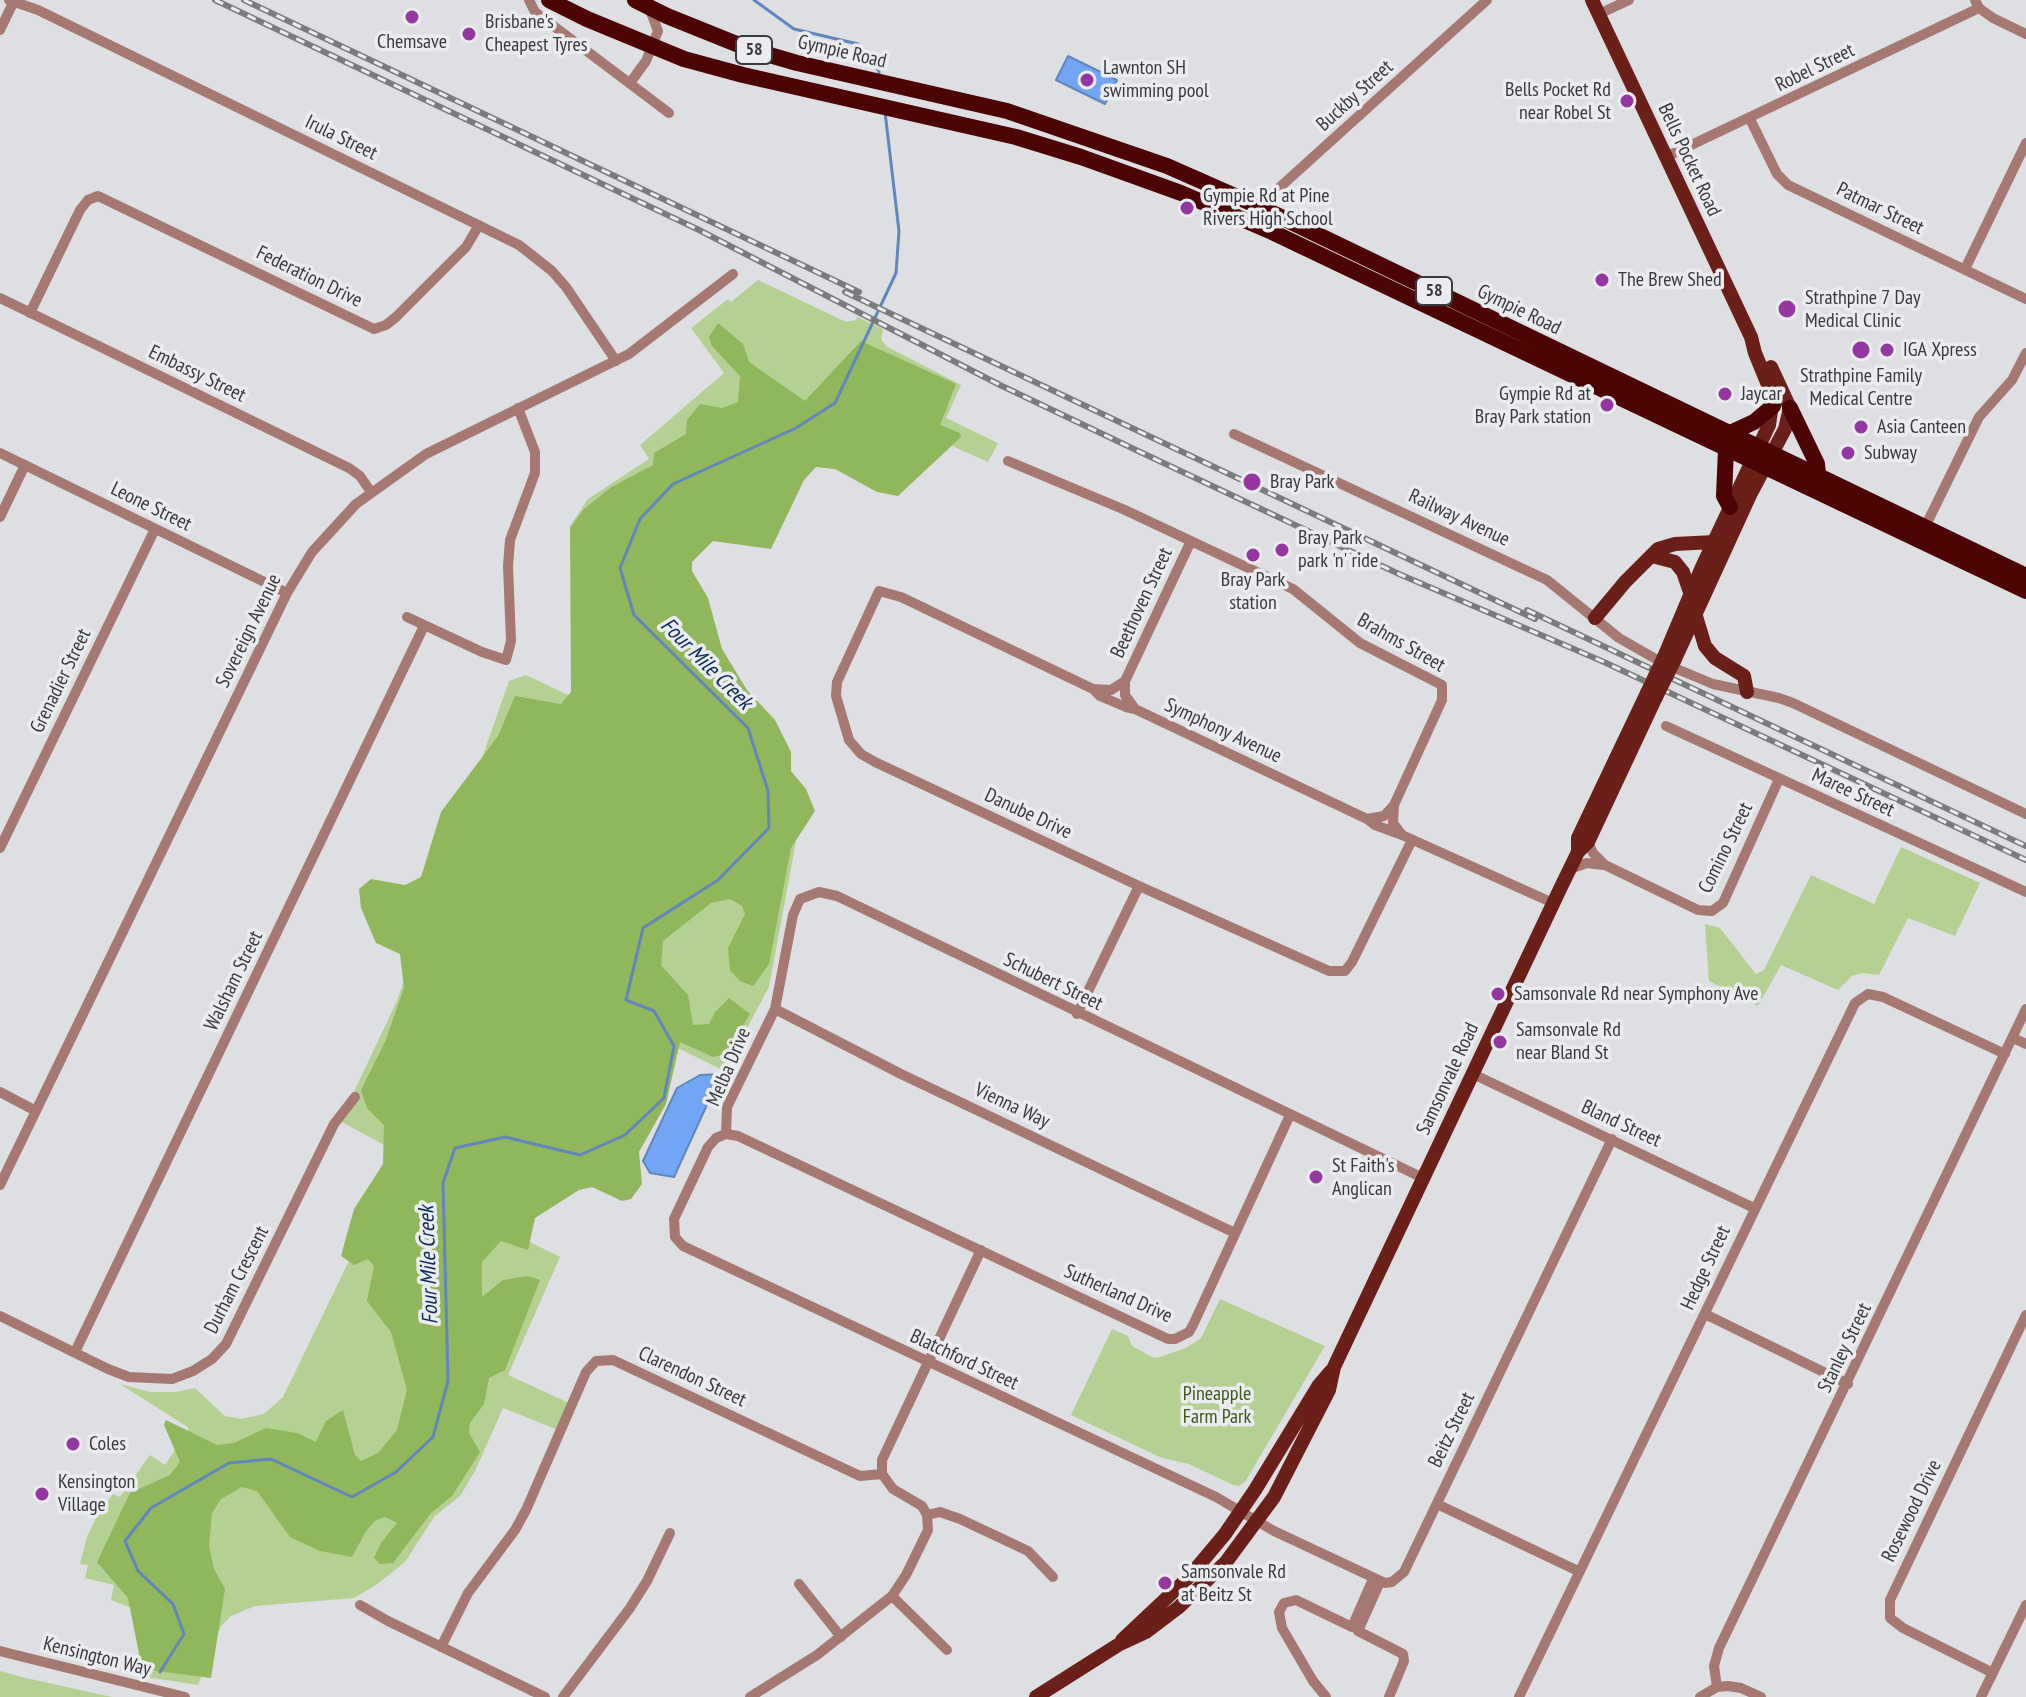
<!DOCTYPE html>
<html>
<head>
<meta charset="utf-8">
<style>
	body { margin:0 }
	canvas { display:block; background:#dddfe2 }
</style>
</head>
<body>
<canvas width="2026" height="1697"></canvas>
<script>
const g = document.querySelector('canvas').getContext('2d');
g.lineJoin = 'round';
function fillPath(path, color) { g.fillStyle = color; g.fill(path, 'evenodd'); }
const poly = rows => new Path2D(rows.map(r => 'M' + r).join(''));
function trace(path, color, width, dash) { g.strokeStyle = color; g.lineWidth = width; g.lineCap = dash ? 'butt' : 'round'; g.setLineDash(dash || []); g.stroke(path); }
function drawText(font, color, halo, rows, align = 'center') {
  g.font = font + ' "PT Sans Narrow",sans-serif'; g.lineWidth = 7; g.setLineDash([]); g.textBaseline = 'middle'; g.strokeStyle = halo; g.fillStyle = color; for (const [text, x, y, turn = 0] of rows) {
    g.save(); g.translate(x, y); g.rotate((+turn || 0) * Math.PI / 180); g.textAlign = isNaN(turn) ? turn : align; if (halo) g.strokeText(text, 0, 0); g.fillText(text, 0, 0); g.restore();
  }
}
const green = poly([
	[758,280,846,322,856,320,857,317,883,329,881,339,886,346,961,385,946,418,998,443,988,462,943,442,835,403,640,519,769,828,796,841,769,987,724,1071,674,1046,443,1199,560,1257,508,1375,569,1403,558,1430,503,1408,476,1469,461,1495,434,1517,405,1562,376,1585,354,1598,255,1606,231,1616,221,1626,198,1685,133,1675,149,1615,111,1600,114,1585,85,1578,88,1565,80,1564,87,1537,96,1518,113,1494,120,1497,150,1455,165,1465,189,1428,120,1384,150,1392,175,1392,195,1388,225,1416,241,1419,264,1414,283,1397,401,1154,340,1121,396,1003,509,681,526,675,577,699,570,526,588,499,649,459,640,445,724,373,691,328,728,299,731,302],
	[1901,847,1980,883,1955,936,1908,918,1879,975,1862,973,1852,976,1838,990,1781,965,1758,1006,1709,981,1705,924,1720,928,1756,974,1764,970,1811,875,1874,904],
	[1220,1299,1325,1346,1245,1482,1239,1486,1233,1485,1189,1464,1162,1458,1071,1415,1112,1329,1128,1336,1132,1346,1154,1358,1160,1357,1186,1348,1201,1338],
	[0,1671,26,1678,112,1697,0,1697]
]);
const forest = poly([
	[718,323,743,344,749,362,805,401,861,341,956,384,940,425,960,433,961,437,898,496,877,492,835,469,816,467,804,480,771,549,713,541,692,562,692,571,708,598,722,649,747,690,775,720,791,752,791,771,806,789,815,811,791,848,769,964,753,986,740,981,730,970,728,948,745,914,742,906,730,899,711,903,663,941,661,965,688,995,693,1025,709,1024,715,1012,729,998,750,1014,726,1054,713,1057,680,1042,666,1104,639,1152,642,1184,631,1199,622,1201,592,1187,579,1190,535,1218,528,1250,501,1241,482,1262,482,1297,503,1280,528,1276,540,1280,505,1370,489,1378,484,1404,470,1423,469,1433,480,1452,452,1496,431,1513,393,1563,380,1564,374,1558,381,1543,397,1523,385,1517,376,1520,366,1531,352,1557,320,1551,290,1537,257,1491,242,1487,221,1499,212,1513,209,1545,214,1569,225,1589,211,1678,142,1669,128,1598,97,1562,130,1493,170,1475,180,1462,164,1425,166,1420,217,1445,234,1443,266,1428,297,1433,316,1442,326,1421,343,1410,355,1455,361,1461,378,1453,397,1430,407,1390,391,1332,367,1301,374,1266,368,1259,354,1265,341,1256,354,1209,383,1164,384,1125,367,1108,361,1090,385,1042,404,988,400,954,376,943,361,908,359,889,371,879,405,885,421,877,441,812,498,736,515,696,561,704,571,692,570,528,583,510,610,488,653,465,654,453,686,434,687,420,700,404,722,408,738,402,740,376,712,346,709,337]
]);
const water = poly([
	[1068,56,1117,80,1105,104,1056,80,1068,56],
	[721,1074,674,1177,650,1173,643,1161,677,1088,700,1075,721,1074]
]);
const stream = poly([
	[754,0,794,29,858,44,879,71,879,76],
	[160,1672,184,1634,173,1604,138,1571,125,1541,151,1508,229,1463,271,1459,352,1497,396,1472,433,1437,448,1381,443,1183,455,1148,505,1137,580,1155,625,1135,664,1098,674,1046,654,1011,626,1000,643,928,718,880,769,828,768,791,748,728,634,615,620,568,640,519,673,484,796,428,835,403,896,273,899,231,885,112]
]);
const minor = poly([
	[9,0,38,10,519,245,552,271,566,287,616,361],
	[529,0,535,12,669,113],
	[1975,0,1979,8,1993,18,2026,34],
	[1599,14,1629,0],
	[0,30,13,3],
	[630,83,646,61,658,31,649,7],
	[1750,119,1777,174,1788,185,2026,299],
	[1666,157,1979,8],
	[1251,222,1269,197,1487,0],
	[1965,269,2026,143],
	[0,298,349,468,360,476,371,492],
	[30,313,80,210,88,200,98,196,374,329,386,325,396,317,466,247,479,225],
	[1234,434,1547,580,1619,638,1654,658],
	[0,453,287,593],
	[1008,461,1125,510,1293,589,1360,643,1442,685,1442,700,1394,805,1384,816,1367,819],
	[0,517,25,465],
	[1925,527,1979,417,2012,380,2026,353],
	[407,617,482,652,506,660,511,641,508,566,510,540,535,473,535,452,518,408],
	[1677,669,1713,684,1779,698,1793,703,2026,814],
	[1093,689,1111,690,1125,681],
	[1135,709,1125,695,1125,681,1191,541],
	[1666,726,2026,892],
	[1394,805,1393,823,1402,835],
	[1412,840,1352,962,1345,971,1329,971,1139,886,875,762,861,754,849,740,836,696,837,682,879,591,901,597,1093,689,1100,696,1126,707,1135,709,1367,819,1375,825,1402,835,1553,903],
	[1588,842,1593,853,1605,865,1698,910,1712,911,1723,903,1779,779],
	[0,848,155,529],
	[1570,869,1587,863,1603,865],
	[775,1009,901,1074,1235,1233],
	[1077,1014,1139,886],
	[2013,1038,2026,1044],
	[1473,1074,1754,1208],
	[0,1092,36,1111],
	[726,1134,716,1138,708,1147,674,1219,675,1237,683,1246,1216,1497,1274,1531,1385,1583,1392,1582,1404,1572,1612,1139],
	[726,1134,727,1107,775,1009,793,915,800,899,819,892,837,896,1423,1178],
	[726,1134,738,1136,1168,1339,1175,1339,1189,1332,1193,1325,1290,1115],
	[0,1185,287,593,312,552,356,504,426,454,629,354,733,274],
	[1705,1314,1848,1384],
	[0,1316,108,1369,129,1377,172,1379,193,1371,212,1359,226,1344,334,1124,355,1097],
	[75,1352,424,626],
	[882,1474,882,1460,981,1250],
	[1437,1504,1578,1571],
	[927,1515,940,1512,960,1519,1028,1551,1053,1577],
	[1380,1582,1358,1631,1403,1654,1404,1661,1389,1697],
	[799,1584,841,1637],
	[892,1596,947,1650],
	[360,1605,388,1621,545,1697],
	[441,1647,468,1593,515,1530,526,1510,586,1372,596,1361,613,1360,860,1476,882,1474,893,1489,922,1506,927,1515],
	[0,1651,185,1697],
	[1993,1673,1903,1628,1890,1618,1890,1600,2026,1315],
	[1717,1687,1714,1666,1719,1648,2026,1009],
	[563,1697,630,1608,647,1581,670,1533],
	[750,1697,817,1655,892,1596,906,1575,928,1530,927,1515],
	[1326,1697,1313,1681,1282,1628,1279,1612,1284,1603,1296,1600,1352,1627,1373,1579],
	[1519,1697,1855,1003,1868,994,1883,997,2005,1054],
	[1700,1697,1717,1687,1728,1686,1741,1688,1761,1697],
	[1981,1697,2026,1605]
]);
const major = poly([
	[1592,0,1751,337,1755,353,1773,397,1769,425,1702,567,1664,657],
	[1652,556,1675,562,1683,572,1691,595],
	[1695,613,1705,646,1715,658,1744,676,1747,692],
	[1595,618,1625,582,1658,549,1675,544,1714,542],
	[1674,661,1750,495,1785,429,1790,408,1771,367],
	[1578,852,1578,838,1647,693],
	[1122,1640,1189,1577,1225,1534,1255,1490,1319,1385,1331,1371],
	[1036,1697,1118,1645,1146,1632,1179,1607,1226,1562,1274,1497,1329,1390,1334,1367,1560,889,1578,852,1588,842,1656,697]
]);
const highway = poly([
	[549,0,587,19,684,59,743,75,1016,137,1081,157,1181,193,1272,232,2026,591],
	[635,0,667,16,749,49,797,63,1007,111,1167,166,1260,207,2026,576],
	[1790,408,1817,464,1818,475],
	[1730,433,1754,422,1773,406],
	[1726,449,1724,496,1730,507]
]);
const rail = poly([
	[215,0,697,229,1000,385,1136,450,1399,574,1604,662,2026,860],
	[244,0,859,292],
	[845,292,1535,619],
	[1527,610,2026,846]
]);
const majorBridge = poly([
	[1647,693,1664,657],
	[1656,697,1674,661]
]);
const markers = [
	[412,17,8,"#9437a1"],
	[469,34,8,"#9437a1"],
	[1087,80,8,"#9437a1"],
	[1627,101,8,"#9437a1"],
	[1187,208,8,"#9437a1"],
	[1602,280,8,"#9437a1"],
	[1787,309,10,"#9437a1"],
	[1861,350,10,"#9437a1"],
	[1887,350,8,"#9437a1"],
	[1725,394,8,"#9437a1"],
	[1607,405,8,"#9437a1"],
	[1861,427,8,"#9437a1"],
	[1848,453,8,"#9437a1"],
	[1252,482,10,"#9437a1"],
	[1282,550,8,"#9437a1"],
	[1253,555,8,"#9437a1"],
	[1498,994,8,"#9437a1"],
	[1500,1042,8,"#9437a1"],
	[1316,1177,8,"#9437a1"],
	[73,1444,8,"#9437a1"],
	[42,1494,8,"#9437a1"],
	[1165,1583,8,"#9437a1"]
];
const shields = [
	[754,50,36],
	[1434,291,36]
];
const shieldNames = [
	["58",754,50],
	["58",1434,291]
];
const poiNames = [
	["Brisbane's",485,22],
	["Cheapest Tyres",485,45],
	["Chemsave",412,42,"center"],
	["Lawnton SH",1103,68],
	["swimming pool",1103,91],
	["Bells Pocket Rd",1611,90,"right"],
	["near Robel St",1611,113,"right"],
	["Gympie Rd at Pine",1203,196],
	["Rivers High School",1203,219],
	["The Brew Shed",1618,280],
	["Strathpine 7 Day",1805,298],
	["Medical Clinic",1805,321],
	["IGA Xpress",1903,350],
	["Strathpine Family",1861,376,"center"],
	["Medical Centre",1861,399,"center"],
	["Gympie Rd at",1591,394,"right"],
	["Bray Park station",1591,417,"right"],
	["Jaycar",1741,394],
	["Asia Canteen",1877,427],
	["Subway",1864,453],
	["Bray Park",1270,482],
	["Bray Park",1298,538],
	["park 'n' ride",1298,561],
	["Bray Park",1253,580,"center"],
	["station",1253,603,"center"],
	["Samsonvale Rd near Symphony Ave",1514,994],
	["Samsonvale Rd",1516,1030],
	["near Bland St",1516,1053],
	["St Faith's",1332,1166],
	["Anglican",1332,1189],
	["Coles",89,1444],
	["Kensington",58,1482],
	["Village",58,1505],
	["Samsonvale Rd",1181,1572],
	["at Beitz St",1181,1595]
];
const streetNames = [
	["Gympie Road",842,52,13],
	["Robel Street",1815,68,-26],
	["Buckby Street",1355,96,-42],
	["Irula Street",341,138,26],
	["Bells Pocket Road",1689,160,65],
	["Patmar Street",1880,209,26],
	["Federation Drive",309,277,26],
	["Gympie Road",1519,310,26],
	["Embassy Street",197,374,26],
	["Leone Street",151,507,26],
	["Railway Avenue",1459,518,25],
	["Beethoven Street",1142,603,-65],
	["Sovereign Avenue",249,631,-64],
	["Brahms Street",1401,643,30],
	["Grenadier Street",61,681,-64],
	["Symphony Avenue",1223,731,25],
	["Maree Street",1853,793,25],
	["Danube Drive",1028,814,25],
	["Comino Street",1726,848,-64],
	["Walsham Street",234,981,-64],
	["Schubert Street",1053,982,26],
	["Melba Drive",729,1067,-67],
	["Samsonvale Road",1448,1079,-65],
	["Vienna Way",1012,1106,25],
	["Bland Street",1621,1124,25],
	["Hedge Street",1706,1268,-65],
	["Durham Crescent",237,1280,-63],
	["Sutherland Drive",1118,1294,24],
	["Stanley Street",1845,1348,-64],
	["Blatchford Street",964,1360,25],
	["Clarendon Street",692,1377,25],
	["Beitz Street",1452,1430,-64],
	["Rosewood Drive",1912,1511,-64],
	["Kensington Way",97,1657,14]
];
const parkNames = [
	["Pineapple",1217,1394],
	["Farm Park",1217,1417]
];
const waterNames = [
	["Four Mile Creek",706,664,45],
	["Four Mile Creek",429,1265,-92]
];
fillPath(green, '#b5d093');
fillPath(forest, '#90b75b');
fillPath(water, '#72a6f4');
trace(water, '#6186bc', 2);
trace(stream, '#6186bc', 3);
trace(minor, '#a57871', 10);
trace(major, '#6b1f19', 14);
trace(highway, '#4b0403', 16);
trace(rail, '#7a7b7d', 6);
trace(rail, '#eaecef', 3, [9]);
trace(majorBridge, '#6b1f19', 14);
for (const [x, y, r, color] of markers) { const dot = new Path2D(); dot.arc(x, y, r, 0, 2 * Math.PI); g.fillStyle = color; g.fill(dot); trace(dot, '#eaecef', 3); }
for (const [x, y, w] of shields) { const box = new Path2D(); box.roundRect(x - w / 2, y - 14, w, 28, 6); g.fillStyle = '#eaecef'; g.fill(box); trace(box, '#393a3b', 2); }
drawText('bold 18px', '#393a3b', null, shieldNames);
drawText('20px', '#393a3b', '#eaecef', poiNames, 'left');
drawText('20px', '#393a3b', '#eaecef', streetNames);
drawText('20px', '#405919', '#eaecef', parkNames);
drawText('italic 22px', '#0b2b5c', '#eaecef', waterNames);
</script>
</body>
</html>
